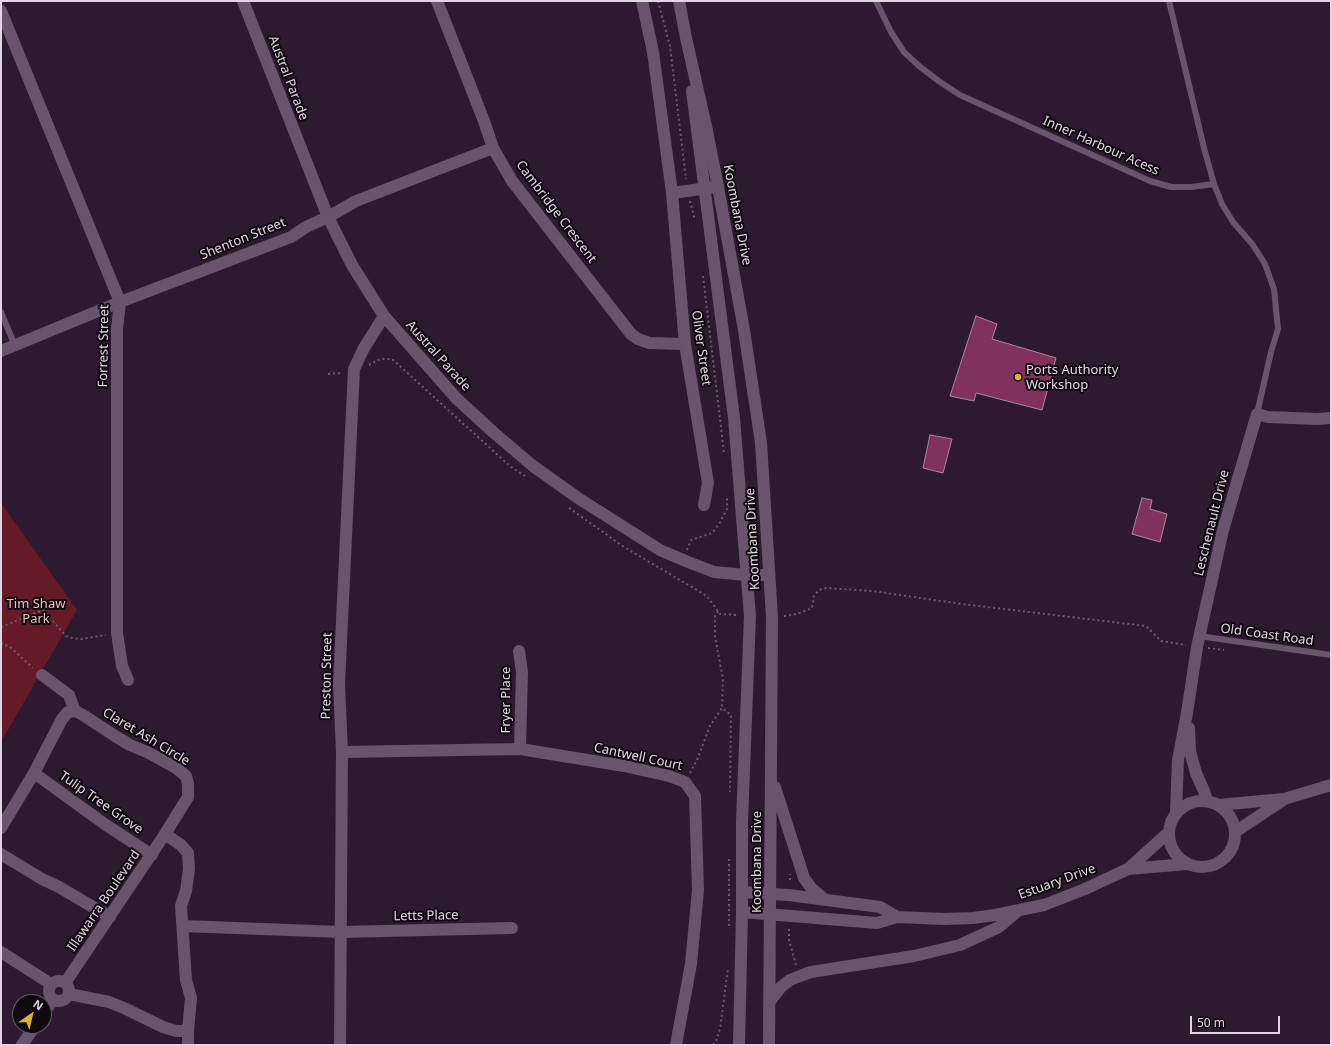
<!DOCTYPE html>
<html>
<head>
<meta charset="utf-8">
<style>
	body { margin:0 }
	#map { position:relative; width:1332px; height:1046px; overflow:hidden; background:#2e1a30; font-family:"Noto Sans",sans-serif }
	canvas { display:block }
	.frame { position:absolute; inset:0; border:2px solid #e3d6e4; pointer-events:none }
	.north { position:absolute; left:12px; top:994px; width:40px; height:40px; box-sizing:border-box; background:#110912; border:1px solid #655b66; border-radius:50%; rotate:34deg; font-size:11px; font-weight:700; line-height:16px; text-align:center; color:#e3d6e4 }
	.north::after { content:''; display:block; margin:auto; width:14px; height:18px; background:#d9b334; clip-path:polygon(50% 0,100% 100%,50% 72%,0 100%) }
	.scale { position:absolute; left:1190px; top:1016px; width:90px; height:18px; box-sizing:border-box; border:2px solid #e3d6e4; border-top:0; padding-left:5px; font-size:12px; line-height:14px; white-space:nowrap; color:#e3d6e4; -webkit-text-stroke:3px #110912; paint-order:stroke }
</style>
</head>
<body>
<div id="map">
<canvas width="1332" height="1046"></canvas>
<div class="frame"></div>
<div class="north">N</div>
<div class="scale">50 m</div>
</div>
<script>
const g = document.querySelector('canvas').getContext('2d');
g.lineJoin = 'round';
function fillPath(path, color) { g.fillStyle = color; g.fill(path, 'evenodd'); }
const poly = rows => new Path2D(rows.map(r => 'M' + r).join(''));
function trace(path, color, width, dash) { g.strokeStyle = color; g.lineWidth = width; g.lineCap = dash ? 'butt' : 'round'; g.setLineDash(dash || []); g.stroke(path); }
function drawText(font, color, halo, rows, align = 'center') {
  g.font = font + ' "Noto Sans",sans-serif'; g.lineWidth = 4; g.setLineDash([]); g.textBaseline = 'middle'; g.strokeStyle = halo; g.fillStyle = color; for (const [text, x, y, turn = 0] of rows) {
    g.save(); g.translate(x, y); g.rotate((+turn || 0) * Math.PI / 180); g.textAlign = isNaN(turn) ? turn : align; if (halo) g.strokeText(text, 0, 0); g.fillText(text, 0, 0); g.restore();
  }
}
const green = poly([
	[1,503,77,610,1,742]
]);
const building = poly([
	[976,316,997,324,992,339,1056,358,1042,410,976,393,974,401,950,396,976,316],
	[930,435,952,439,943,473,923,468,930,435],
	[1142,498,1152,500,1150,509,1167,514,1160,542,1132,534,1142,498]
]);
const path = poly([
	[658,1,670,46,686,179],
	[690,201,695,220],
	[703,276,724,453],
	[369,365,380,359,392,359,511,467,525,476],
	[328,374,343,373],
	[569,508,624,547,707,596,720,614,738,615],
	[687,550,691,540,712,533,719,524,727,509,727,497],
	[718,611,715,616,715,637,723,679,722,708],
	[784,616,797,614,812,608,814,596,819,590,826,588,872,591,962,604,1146,626,1161,641,1186,645],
	[1,627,43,610,66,636,72,638,81,639,106,635],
	[1,643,10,647,33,668],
	[1208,648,1224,650],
	[690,773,697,760,710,726,722,708,731,715,730,792],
	[790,880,790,874],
	[729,926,729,856],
	[789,929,789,940,796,965],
	[713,1045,716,1041,720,1029,728,968]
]);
const lane = poly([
	[876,1,891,32,904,52,919,66,940,82,960,95,1150,181,1171,187,1191,187,1214,184,1222,204,1233,222,1253,245,1265,264,1274,289,1278,329,1271,352,1257,414],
	[1169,1,1204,148,1214,184],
	[1,312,15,346],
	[1199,636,1331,655]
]);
const street = poly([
	[437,1,484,121,493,148,512,181,631,334,638,339,649,343,685,344],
	[642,1,653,52,672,193,685,344,708,483,704,505],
	[1,11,120,302,117,329,117,633,122,666,128,680],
	[672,193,715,187],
	[1,351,120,302,291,237,306,227,328,217,356,201,493,148],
	[519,651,522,672,520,749],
	[42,675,69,695,75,711],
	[1189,728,1190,751,1196,773,1204,791,1207,801],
	[342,752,520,749,624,766,669,776,685,782,695,796,698,890,691,964,676,1045],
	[34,773,106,825,152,855],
	[1176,812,1178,760,1187,713,1197,647,1223,530,1257,414,1268,417,1317,419,1331,418],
	[1,828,34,773,62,719,68,712,75,711,83,715,115,736,130,745,149,753,176,768,186,776,188,784,188,797,165,834,181,845,188,853,189,869,186,891,181,906,186,980,191,998,188,1031,176,1031,163,1027,124,1008,109,1002,69,994],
	[1,854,42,879,59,887,110,917],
	[183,926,341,932,512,928],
	[1,952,51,984],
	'49 991a10 10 0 1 1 20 0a10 10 0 1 1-20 0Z',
	[65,983,165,834],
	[44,1013,53,999],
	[188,1031,188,1045],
	[22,1045,35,1026]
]);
const secondary = poly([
	[243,1,328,217,352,265,384,316,456,398,493,432,533,466,578,498,660,550,688,562,714,572,746,575,769,575],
	[679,1,686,38,706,126,718,187,744,330,761,443,772,617,769,1045],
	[692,91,734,418,750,616,742,821,742,912,739,1045],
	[775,787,804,878,812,889,823,898],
	'1169 834a33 33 0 1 1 66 0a33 33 0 1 1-66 0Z',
	[1218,805,1284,799,1331,785],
	[1235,832,1283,800],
	[1128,869,1187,864],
	[742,892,789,895,880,907,897,917],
	[742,912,877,923,897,917,944,919,973,918,995,915,1044,905,1085,889,1128,869,1169,832],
	[770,1001,781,987,790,980,800,976,811,972,914,956,960,945,999,927,1018,911],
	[340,1045,342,752,339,684,354,369,364,348,384,316]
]);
const markers = [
	[1018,377,4,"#d9b334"]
];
const streetNames = [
	["Austral Parade",288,78,69],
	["Inner Harbour Acess",1101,146,24],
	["Cambridge Crescent",556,212,53],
	["Koombana Drive",737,215,79],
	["Shenton Street",243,239,-22],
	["Forrest Street",104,346,-89],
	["Oliver Street",701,348,82],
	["Austral Parade",438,356,48],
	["Leschenault Drive",1212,523,-76],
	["Koombana Drive",753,539,-93],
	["Old Coast Road",1267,635,8],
	["Preston Street",327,676,-89],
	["Fryer Place",506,700,-90],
	["Claret Ash Circle",146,737,31],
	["Cantwell Court",638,757,12],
	["Tulip Tree Grove",101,803,35],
	["Koombana Drive",757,862,-90],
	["Estuary Drive",1057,882,-20],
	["Illawarra Boulevard",104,901,-56],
	["Letts Place",426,916,-1]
];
const poiNames = [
	["Ports Authority",1026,370],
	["Workshop",1026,385]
];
const parkNames = [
	["Tim Shaw",36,604],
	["Park",36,619]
];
fillPath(green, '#641a27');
fillPath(building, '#81315e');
trace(building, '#ad899a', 1);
trace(path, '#6d5b6e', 2, [2, 3]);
trace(lane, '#6a546d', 6);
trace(street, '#6a546d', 12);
trace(secondary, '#6a546d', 12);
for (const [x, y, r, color] of markers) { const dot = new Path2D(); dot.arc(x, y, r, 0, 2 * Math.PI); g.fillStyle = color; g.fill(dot); trace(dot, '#110912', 1.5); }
drawText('13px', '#e3d6e4', '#110912', streetNames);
drawText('13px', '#e3d6e4', '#110912', poiNames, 'left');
drawText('13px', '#f0bcbf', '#110912', parkNames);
</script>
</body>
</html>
